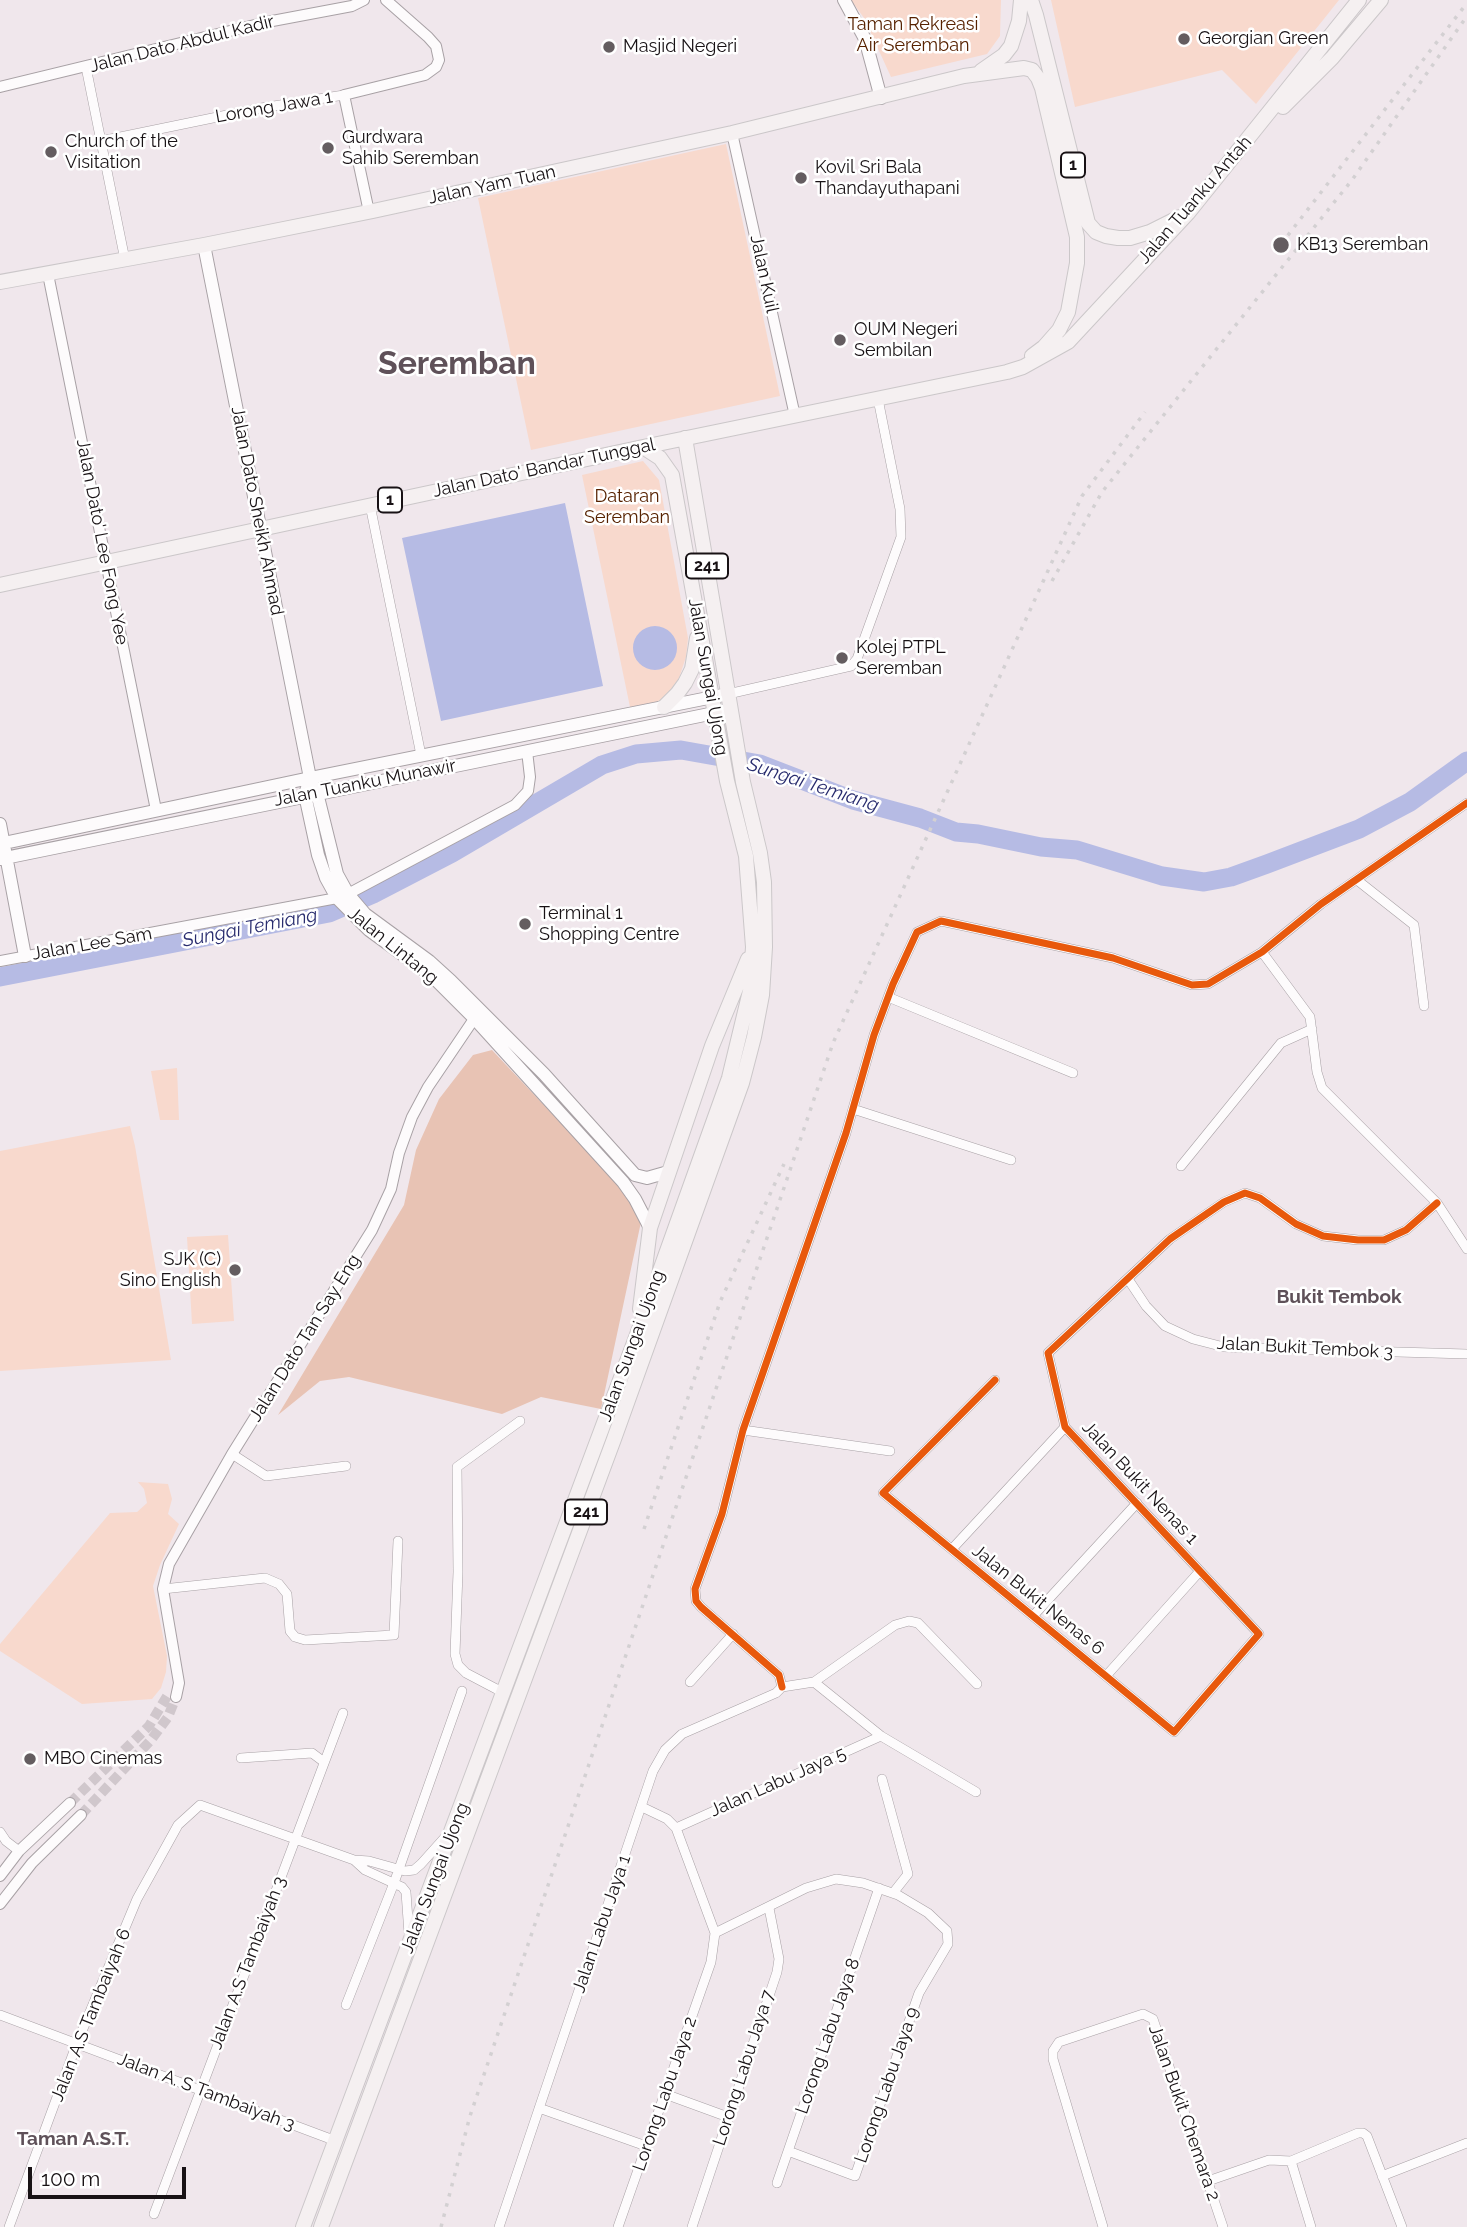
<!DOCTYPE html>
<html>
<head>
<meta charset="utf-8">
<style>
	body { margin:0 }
	#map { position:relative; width:1467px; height:2227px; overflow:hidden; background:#f0e7ec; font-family:Raleway,sans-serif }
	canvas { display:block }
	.scale { position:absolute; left:28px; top:2167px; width:158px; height:32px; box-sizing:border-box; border:4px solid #181215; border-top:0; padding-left:9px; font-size:21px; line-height:24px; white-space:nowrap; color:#181215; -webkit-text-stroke:5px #fff; paint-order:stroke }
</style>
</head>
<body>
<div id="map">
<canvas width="1467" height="2227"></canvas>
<div class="scale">100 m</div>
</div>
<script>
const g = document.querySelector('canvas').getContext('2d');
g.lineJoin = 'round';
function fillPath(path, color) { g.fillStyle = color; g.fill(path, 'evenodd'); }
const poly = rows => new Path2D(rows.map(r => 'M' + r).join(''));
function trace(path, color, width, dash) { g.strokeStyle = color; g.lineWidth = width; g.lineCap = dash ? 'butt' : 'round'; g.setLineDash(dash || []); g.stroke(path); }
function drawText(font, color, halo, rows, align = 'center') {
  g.font = font + ' Raleway,sans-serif'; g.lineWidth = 5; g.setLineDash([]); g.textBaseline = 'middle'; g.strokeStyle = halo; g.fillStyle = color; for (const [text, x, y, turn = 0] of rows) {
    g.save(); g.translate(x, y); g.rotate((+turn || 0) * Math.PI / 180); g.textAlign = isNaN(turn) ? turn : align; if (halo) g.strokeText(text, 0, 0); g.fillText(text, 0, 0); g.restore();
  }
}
const green = poly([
	[851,0,1001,0,1000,36,987,54,891,77,864,18],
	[1051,0,1339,0,1256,104,1222,70,1075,107],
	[726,144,780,396,531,450,478,198],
	[643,461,659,480,688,638,686,657,679,678,667,695,660,701,630,707,582,475],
	[177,1068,179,1120,160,1120,151,1071],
	[130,1126,135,1146,171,1360,0,1371,0,1151],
	[228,1235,234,1321,192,1324,187,1237],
	[138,1482,168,1484,172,1499,168,1514,179,1524,160,1565,153,1586,167,1656,166,1672,161,1688,152,1699,82,1704,0,1651,0,1644,110,1513,137,1512,147,1503,144,1489]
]);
const forest = poly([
	[492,1050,638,1205,641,1222,601,1409,541,1397,502,1414,349,1377,320,1381,278,1415,404,1205,416,1150,439,1099,473,1055]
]);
const water = poly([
	[565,503,603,686,441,721,402,538],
	'633 648a22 22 0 1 1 44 0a22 22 0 1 1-44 0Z'
]);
const river = poly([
	[0,977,329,913,373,894,452,853,602,765,636,754,681,750,760,764,853,800,920,818,956,832,978,834,1041,847,1077,850,1162,876,1204,882,1231,877,1267,864,1359,829,1410,802,1467,761]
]);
const tertiaryTunnel = poly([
	[70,1803,149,1726,169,1693],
	[81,1815,151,1740,168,1717,176,1697]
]);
const minor = poly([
	[86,67,125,260],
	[101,141,261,108,344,95],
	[370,505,421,755],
	[728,694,851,666,857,659,901,537,900,509,878,399],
	[1357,880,1414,925,1424,1006],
	[1262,952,1310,1017,1317,1072,1322,1088,1437,1203,1467,1249],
	[888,997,1073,1073],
	[853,1109,1011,1160],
	[1181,1166,1281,1043,1312,1029],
	[1128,1279,1146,1306,1165,1326,1193,1339,1224,1347,1467,1354],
	[995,1380,883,1493,1174,1732,1259,1634,1065,1427,1048,1353,1170,1239,1224,1202,1245,1193,1260,1198,1296,1224,1323,1236,1358,1240,1384,1240,1406,1230,1437,1203],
	[743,1430,890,1451],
	[232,1454,266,1476,346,1466],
	[952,1549,1065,1427],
	[163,1589,265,1578,279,1584,287,1594,290,1631,295,1637,305,1640,394,1635,398,1541],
	[1033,1616,1137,1503],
	[1106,1676,1200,1571],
	[690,1682,733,1634],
	[814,1682,881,1736,976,1792],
	[782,1687,779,1675,701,1607,696,1601,695,1589,722,1514,743,1430,846,1133,874,1035,893,984,917,932,941,921,1113,958,1192,985,1208,984,1262,952,1321,904,1467,803],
	[782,1687,814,1682,895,1625,909,1621,918,1623,977,1684],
	[504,1693,466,1673,458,1665,455,1654,458,1572,457,1467,520,1421],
	[241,1758,312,1753,324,1762],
	[882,1779,908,1874,893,1893],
	[676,1828,881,1736],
	[0,1832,6,1841,19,1851],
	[354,1860,365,1870,402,1887,406,1892,409,1934],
	[715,1933,806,1888,836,1879,863,1883,898,1895,928,1913,947,1931,948,1944,919,1993,855,2176,788,2151],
	[346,2005,394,1883,462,1691],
	[0,2015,336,2141],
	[665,2094,728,2117],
	[539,2108,646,2146],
	[1291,2161,1358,2133,1363,2133,1367,2136,1402,2227],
	[1291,2161,1311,2227],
	[1382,2176,1467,2143],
	[1208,2181,1269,2160,1291,2161],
	[777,2183,879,1888],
	[154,2214,343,1713],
	[9,2227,77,2043,137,1899,178,1825,200,1805,354,1860,369,1861,405,1871,414,1870,421,1864,447,1835],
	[499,2227,653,1771,665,1750,682,1734,776,1693,782,1687],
	[618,2227,711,1962,715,1933,676,1828,667,1819,642,1807],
	[692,2227,777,1972,779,1959,769,1908],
	[1103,2227,1053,2059,1053,2051,1059,2042,1143,2014,1153,2019,1223,2227]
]);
const tertiary = poly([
	[0,87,267,22,352,6,364,0],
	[732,133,795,416],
	[369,212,344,95,425,75,436,67,439,60,436,46,428,37,386,0],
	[48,274,156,810],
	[0,961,337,898,348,894,515,805,528,791,530,777,527,751],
	[176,1697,179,1683,163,1589,169,1564,232,1454,372,1230,391,1189,399,1153,412,1117,428,1087,478,1013],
	[0,1876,19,1851,70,1803],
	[0,1904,32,1863,81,1815]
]);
const secondary = poly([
	[844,0,865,39,881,98],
	[204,245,310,778,317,793,337,874,348,894,365,914,429,961,451,981,544,1074,635,1175,647,1178,668,1172],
	[307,788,305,795,318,855,326,878,337,898,369,930,432,976,474,1018,623,1182,635,1199,650,1228],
	[0,824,25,956],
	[0,844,310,778,728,694],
	[0,859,724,711]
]);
const trunk = poly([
	[1031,0,1036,15,1088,223,1096,232,1106,236,1118,238,1130,238,1150,232,1180,217],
	[981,71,1004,55,1011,46,1019,21,1021,0],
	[1283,107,1332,58,1381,0],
	[0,282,204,245,373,211,732,133,964,76,1024,68,1032,70,1038,78,1042,88,1077,237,1077,263,1068,312,1059,330,1044,347,1032,356],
	[0,585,643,447,1007,372,1023,367,1068,342,1188,213,1359,0],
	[664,707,677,694,685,683,692,669,697,638],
	[640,1309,650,1228,712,1046,748,959],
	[303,2227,638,1332,729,1078,750,991,753,947,746,856,727,781,672,475,660,458,643,447],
	[321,2227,614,1439,742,1083,754,1037,762,995,765,947,764,882,760,853,743,782,685,438]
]);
const rail = poly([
	[1275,252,1467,3],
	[1052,581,1102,492,1352,180,1467,16],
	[644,1529,720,1302,784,1164],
	[441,2227,470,2116,833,1043,1082,496,1145,412]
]);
const cycleway = poly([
	[995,1380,883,1493,1174,1732,1259,1634,1065,1427,1048,1353,1170,1239,1224,1202,1245,1193,1260,1198,1296,1224,1323,1236,1358,1240,1384,1240,1406,1230,1437,1203],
	[782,1687,779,1675,701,1607,696,1601,695,1589,722,1514,743,1430,846,1133,874,1035,893,984,917,932,941,921,1113,958,1192,985,1208,984,1262,952,1321,904,1467,803]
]);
const markers = [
	[1184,39,7,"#645d60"],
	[609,47,7,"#645d60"],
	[328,148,7,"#645d60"],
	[51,152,7,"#645d60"],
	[801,178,7,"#645d60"],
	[1281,245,9,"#645d60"],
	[840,340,7,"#645d60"],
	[842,658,7,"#645d60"],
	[525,924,7,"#645d60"],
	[235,1270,7,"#645d60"],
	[30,1759,7,"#645d60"]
];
const shields = [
	[1073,165,24],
	[390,500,24],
	[707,566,42],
	[586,1512,42]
];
const shieldNames = [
	["1",1073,165],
	["1",390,500],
	["241",707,566],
	["241",586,1512]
];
const parkNames = [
	["Taman Rekreasi",913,25],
	["Air Seremban",913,46],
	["Dataran",627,497],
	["Seremban",627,518]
];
const poiNames = [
	["Georgian Green",1198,39],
	["Masjid Negeri",623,47],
	["Gurdwara",342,138],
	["Sahib Seremban",342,159],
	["Church of the",65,142],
	["Visitation",65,163],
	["Kovil Sri Bala",815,168],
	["Thandayuthapani",815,189],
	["KB13 Seremban",1297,245],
	["OUM Negeri",854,330],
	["Sembilan",854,351],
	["Kolej PTPL",856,648],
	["Seremban",856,669],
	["Terminal 1",539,914],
	["Shopping Centre",539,935],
	["SJK (C)",221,1260,"right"],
	["Sino English",221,1281,"right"],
	["MBO Cinemas",44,1759]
];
const streetNames = [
	["Jalan Dato Abdul Kadir",182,44,-14],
	["Lorong Jawa 1",274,107,-10],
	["Jalan Yam Tuan",492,185,-12],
	["Jalan Tuanku Antah",1195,200,-49],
	["Jalan Kuil",764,274,78],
	["Jalan Dato' Bandar Tunggal",544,468,-12],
	["Jalan Dato Sheikh Ahmad",257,511,79],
	["Jalan Dato' Lee Fong Yee",102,542,79],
	["Jalan Sungai Ujong",708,677,80],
	["Jalan Tuanku Munawir",365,783,-11],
	["Jalan Lee Sam",92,944,-10],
	["Jalan Lintang",393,946,39],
	["Jalan Dato Tan Say Eng",305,1338,-58],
	["Jalan Sungai Ujong",632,1346,-70],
	["Jalan Bukit Tembok 3",1305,1348,3],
	["Jalan Bukit Nenas 1",1140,1483,47],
	["Jalan Bukit Nenas 6",1038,1600,39],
	["Jalan Labu Jaya 5",778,1782,-24],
	["Jalan Sungai Ujong",435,1878,-69],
	["Jalan Labu Jaya 1",602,1924,-71],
	["Jalan A.S Tambaiyah 3",248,1963,-69],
	["Jalan A.S Tambaiyah 6",91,2015,-68],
	["Lorong Labu Jaya 8",828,2036,-71],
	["Lorong Labu Jaya 7",744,2068,-72],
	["Lorong Labu Jaya 9",887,2085,-71],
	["Jalan A. S Tambaiyah 3",206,2092,21],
	["Lorong Labu Jaya 2",665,2094,-71],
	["Jalan Bukit Chemara 2",1184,2113,71]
];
const waterNames = [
	["Sungai Temiang",813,785,18],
	["Sungai Temiang",250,928,-11]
];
const neighbourhoodNames = [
	["Bukit Tembok",1339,1297],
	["Taman A.S.T.",73,2139]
];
const townNames = [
	["Seremban",457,364]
];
fillPath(green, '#f8d9cd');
fillPath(forest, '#e8c3b4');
fillPath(water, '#b6bbe4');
trace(river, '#b6bbe4', 19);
trace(tertiaryTunnel, '#d0c7cc', 10, [10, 5]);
trace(minor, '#a8a1a5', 10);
trace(tertiary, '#a8a1a5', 12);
trace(secondary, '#a8a1a5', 14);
trace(trunk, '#cbc7c9', 16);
trace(minor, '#fdfbfc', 9);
trace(tertiary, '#fdfbfc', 10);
trace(secondary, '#fdfbfc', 12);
trace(trunk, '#f5f0f1', 14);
trace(rail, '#d3d0d2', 3.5, [3.5, 7]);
trace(cycleway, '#e8590c', 7);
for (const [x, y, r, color] of markers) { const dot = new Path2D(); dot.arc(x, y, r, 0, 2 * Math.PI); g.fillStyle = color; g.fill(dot); trace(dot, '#fff', 2.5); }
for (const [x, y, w] of shields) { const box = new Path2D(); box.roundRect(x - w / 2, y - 12.5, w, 25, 5); g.fillStyle = '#fff'; g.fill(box); trace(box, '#181215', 2); }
drawText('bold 16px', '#181215', null, shieldNames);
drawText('18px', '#572200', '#fff', parkNames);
drawText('18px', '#181215', '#fff', poiNames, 'left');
drawText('18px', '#181215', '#fff', streetNames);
drawText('italic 19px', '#282c6e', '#fff', waterNames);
drawText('bold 19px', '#5f5159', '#fff', neighbourhoodNames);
drawText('bold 32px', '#5f5159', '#fff', townNames);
</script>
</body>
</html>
